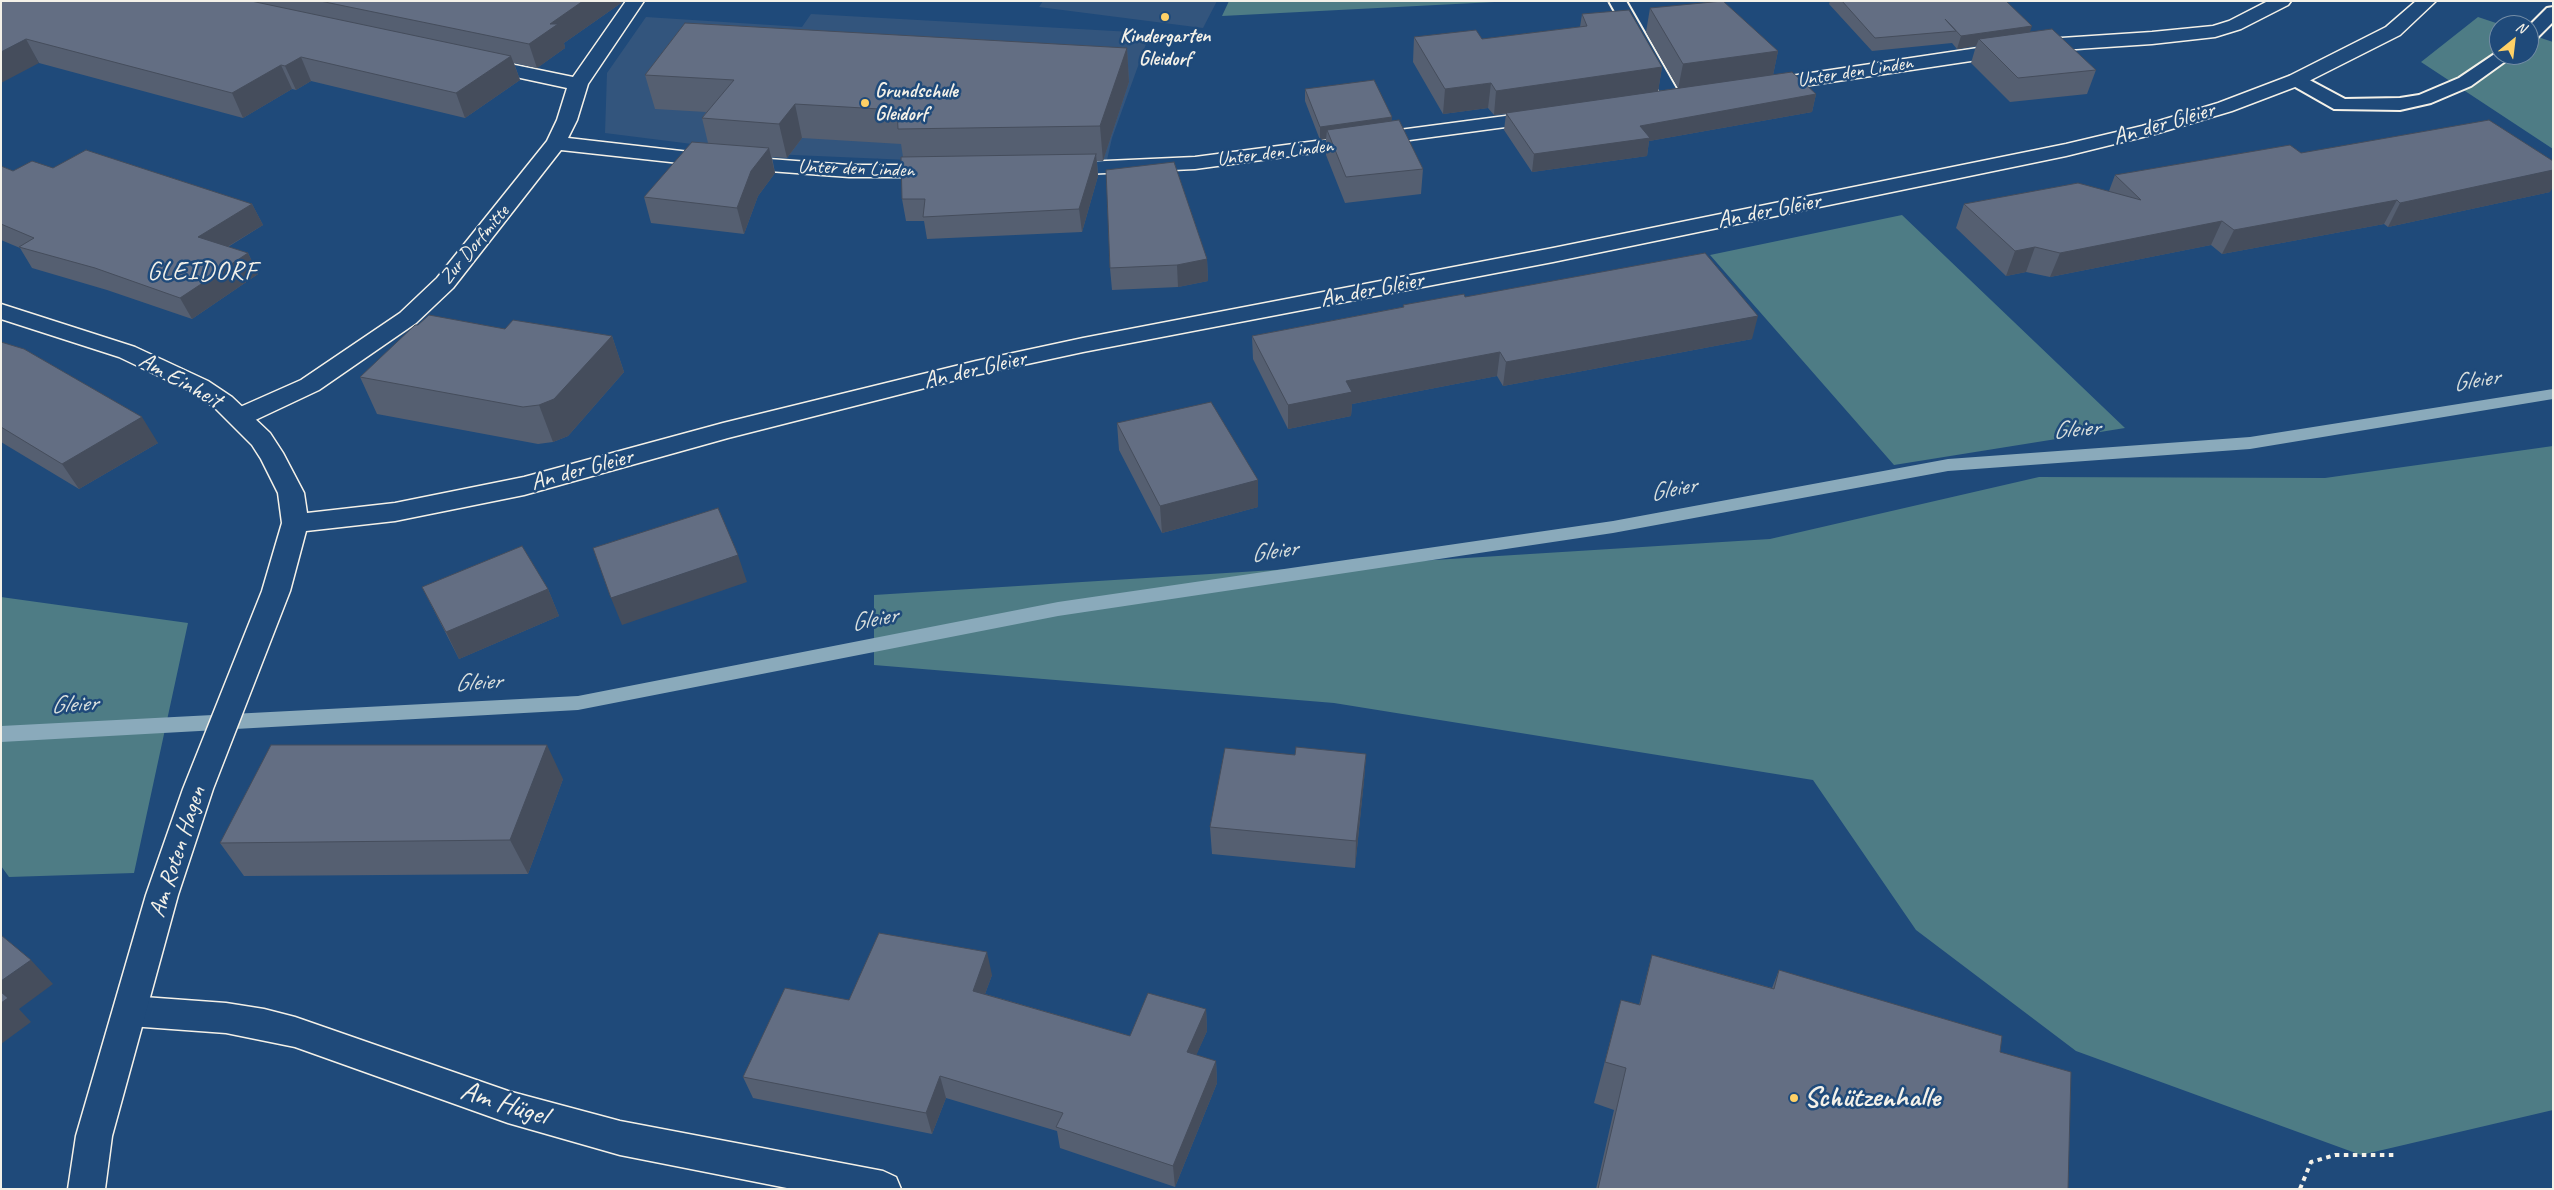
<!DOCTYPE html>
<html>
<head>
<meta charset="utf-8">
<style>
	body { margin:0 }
	#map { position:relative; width:2554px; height:1190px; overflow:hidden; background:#1f4a7a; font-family:Caveat,sans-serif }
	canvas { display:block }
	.frame { position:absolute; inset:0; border:2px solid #f4f1e8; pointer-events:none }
	.north { position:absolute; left:2489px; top:15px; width:50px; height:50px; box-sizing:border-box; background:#1f4a7a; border:1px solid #748da6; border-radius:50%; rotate:29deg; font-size:14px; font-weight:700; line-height:20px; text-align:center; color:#f4f1e8 }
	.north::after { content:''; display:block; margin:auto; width:18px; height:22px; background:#ffd166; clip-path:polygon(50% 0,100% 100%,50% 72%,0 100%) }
</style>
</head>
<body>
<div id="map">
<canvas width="2554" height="1190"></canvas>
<div class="frame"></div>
<div class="north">N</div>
</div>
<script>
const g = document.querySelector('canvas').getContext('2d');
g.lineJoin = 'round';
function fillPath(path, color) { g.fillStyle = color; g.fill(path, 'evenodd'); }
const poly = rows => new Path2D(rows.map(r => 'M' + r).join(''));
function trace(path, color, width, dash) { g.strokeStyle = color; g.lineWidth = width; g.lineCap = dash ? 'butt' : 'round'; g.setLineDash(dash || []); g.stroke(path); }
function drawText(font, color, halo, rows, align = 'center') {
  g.font = font + ' Caveat,sans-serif'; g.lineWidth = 5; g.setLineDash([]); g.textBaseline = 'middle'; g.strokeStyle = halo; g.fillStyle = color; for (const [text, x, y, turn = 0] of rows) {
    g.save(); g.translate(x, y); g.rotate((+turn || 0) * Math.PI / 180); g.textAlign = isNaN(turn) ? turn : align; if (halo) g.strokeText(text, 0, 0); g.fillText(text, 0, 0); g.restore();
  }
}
const built = poly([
	[1043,1,1217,1,1203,28,1039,7],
	[811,14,1150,33,1112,138,1107,160,932,161,771,154,605,133,607,73,646,17,802,27]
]);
const green = poly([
	[1229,1,1514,1,1222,16],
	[2478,17,2502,25,2499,25,2499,55,2529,55,2529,34,2553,42,2553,149,2421,62],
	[1902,215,2125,428,1894,465,1710,255],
	[2553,446,2553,1110,2361,1155,2076,1051,1916,930,1813,780,1334,703,874,665,874,595,1770,539,2039,477,2325,478],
	[1,597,188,623,134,873,9,877,1,866]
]);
const stream = poly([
	[2553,389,2553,399,2250,449,1948,471,1613,533,1058,616,578,710,1,742,1,726,578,696,1058,602,1613,521,1948,459,2250,437,2553,389]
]);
const path = poly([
	[2300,1189,2311,1162,2335,1155,2397,1155]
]);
const lane = poly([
	[1609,1,1626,1,1682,99,1680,103,1666,103,1609,1],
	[2553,7,2553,22,2535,40,2529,41,2529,26,2547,8,2553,7],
	[2499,51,2499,55,2514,55,2471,86,2431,103,2400,110,2334,109,2290,84,2287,80,2290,76,2302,76,2345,99,2400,98,2419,95,2459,78,2499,51]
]);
const street = poly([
	[626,1,644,1,588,84,577,120,568,138,716,155,849,165,939,165,946,167,949,171,946,175,939,177,849,177,716,167,561,150,453,288,416,323,319,390,249,423,240,425,231,423,228,417,231,411,301,380,400,313,437,278,547,141,557,120,567,88,474,68,472,64,474,60,481,58,573,77,626,1],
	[2268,1,2291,1,2288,5,2241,29,2215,37,2152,44,2031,52,1764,92,1757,90,1754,86,1757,82,1764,80,2031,40,2152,32,2213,26,2229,21,2268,1],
	[1543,111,1550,113,1553,117,1550,121,1195,169,1062,175,1055,173,1052,169,1055,165,1062,163,1195,157,1543,111],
	[130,996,226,1003,264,1009,295,1017,508,1091,620,1121,883,1171,896,1177,901,1189,792,1189,620,1155,508,1123,295,1047,226,1033,130,1026,118,1022,113,1011,118,1000,130,996]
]);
const primary = poly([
	[2416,1,2436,1,2400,35,2303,84,2232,111,2155,134,2066,156,1553,262,1083,352,976,375,728,438,524,495,395,521,306,531,290,591,213,789,178,895,112,1136,105,1189,68,1189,76,1136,146,895,183,789,262,591,282,523,278,493,261,459,252,445,214,407,190,391,119,357,1,319,1,304,135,347,208,381,232,397,270,433,283,453,304,493,307,513,395,503,524,477,723,423,976,361,1083,338,1553,248,2066,144,2142,126,2218,103,2289,76,2386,27,2416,1]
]);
const wall = poly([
	[1,1,624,1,564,43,565,48,537,68,514,63,520,80,465,118,311,81,296,90,292,89,243,118,39,63],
	[1830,1,2006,1,2030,32,2096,70,2087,94,2010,102,1971,63,1976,46,1957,49,1952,43,1872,51,1829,4],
	[1650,8,1778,51,1773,75,1816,94,1812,112,1649,141,1647,156,1532,172,1504,130,1506,114,1494,115,1488,108,1443,114,1413,62,1414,37,1482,39,1580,27,1582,14,1662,67,1658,91,1678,88,1646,32],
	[1127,48,1129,82,1103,161,1097,161,1098,176,1082,232,927,239,924,221,906,221,902,199,903,157,901,144,802,138,787,158,772,157,775,173,758,196,744,234,651,223,644,197,708,143,702,118,706,112,655,109,645,75],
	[1305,89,1392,117,1391,121,1423,169,1421,194,1345,203,1326,155,1326,139,1320,140,1305,101],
	[2301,153,2550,192,2388,227,2384,224,2222,254,2211,245,2050,277,2026,272,2006,276,1956,228,1964,204,2109,191,2115,175],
	[1,166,13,171,53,168,252,204,263,225,228,247,248,253,258,274,192,319,107,290,32,268,20,248,1,240],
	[1207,259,1208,281,1178,287,1112,290,1110,268],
	[1465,297,1752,339,1503,386,1497,376,1352,404,1351,416,1288,429,1253,359,1252,336,1403,307,1403,305],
	[505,329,612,336,624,372,568,436,553,442,538,444,377,414,360,377],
	[1,342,158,443,79,489,1,442],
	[1117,423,1258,507,1162,533,1119,450],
	[422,587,548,589,559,616,459,659],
	[1366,754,1364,780,1355,868,1212,854,1210,827],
	[563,779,528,874,244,876,220,843],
	[1652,955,1772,988,1779,970,2000,1052,2068,1189,1596,1189,1614,1110,1594,1103,1621,1000,1639,1005],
	[992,975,985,994,1130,1036,1206,1009,1207,1031,1196,1055,1216,1061,1217,1083,1175,1187,1060,1148,1057,1131,946,1098,932,1134,753,1098,743,1077,849,1000]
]);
const shadedWall = poly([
	[583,1,624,1,564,43,565,48,537,68,529,44,550,24],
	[2032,26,2028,38,1979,39,1976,46,1957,49,1961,36],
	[26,39,39,63,1,83,1,52],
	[1127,48,1129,82,1103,161,1100,126],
	[1778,51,1773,75,1678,89,1683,64],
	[511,56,520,80,465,118,456,93],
	[301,57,311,81,296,90,285,66],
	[281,65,292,89,243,118,232,93],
	[1662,67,1658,92,1494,115,1496,91],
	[1491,83,1488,108,1443,114,1445,89],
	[1816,94,1812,112,1649,141,1647,156,1532,172,1534,154,1640,126],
	[795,104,802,138,787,158,779,124],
	[1392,117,1391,130,1327,130,1326,139,1320,140,1320,127],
	[769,148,775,173,758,196,744,234,737,208,751,171],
	[1096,154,1098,176,1082,232,1079,209],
	[2553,170,2553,187,2550,192,2388,227,2400,203],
	[2397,200,2384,224,2222,254,2234,230],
	[252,204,263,225,209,258,198,237],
	[2222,221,2211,245,2050,277,2060,253],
	[2035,247,2026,272,2006,276,2015,251],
	[248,253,258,274,192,319,180,298],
	[1207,259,1208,281,1178,287,1177,265],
	[1758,316,1752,339,1503,386,1506,362],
	[612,336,624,372,568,436,553,442,539,405],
	[1500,352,1497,376,1352,404,1351,416,1288,429,1288,405,1346,381],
	[142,417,158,443,79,489,62,464],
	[1258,480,1258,507,1162,533,1160,506],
	[738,555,747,582,622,625,611,598],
	[548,589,559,616,459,659,446,632],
	[547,745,563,779,528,874,510,840],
	[1366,754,1364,780,1355,868,1356,841],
	[987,952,992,975,978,1013,973,991],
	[31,960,53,984,19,1009,31,1022,1,1044,1,981],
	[1206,1009,1207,1031,1188,1074,1187,1052],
	[1216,1061,1217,1083,1175,1187,1173,1166],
	[940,1076,946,1098,932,1134,926,1113]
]);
const building = poly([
	[1,1,251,1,511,56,456,93,301,57,285,66,281,65,232,93,26,39,1,52,1,1],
	[320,1,583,1,550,24,558,24,529,44,320,1],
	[1723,1,1778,51,1683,64,1650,8,1723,1],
	[1842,1,2006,1,2032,26,1961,36,1945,19,1956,31,1875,38,1842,1],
	[1629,10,1662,67,1496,91,1491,83,1445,89,1414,37,1476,30,1482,39,1587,26,1582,14,1629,10],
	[685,23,1127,48,1100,126,898,129,897,110,795,104,779,124,702,118,734,80,645,75,685,23],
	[2052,29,2096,70,2018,78,1979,39,2052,29],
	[1792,72,1816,94,1640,126,1650,138,1534,154,1506,113,1792,72],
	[1374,80,1392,117,1320,127,1305,89,1374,80],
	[1399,120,1423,169,1346,177,1327,130,1399,120],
	[2489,120,2553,161,2553,170,2400,203,2397,200,2234,230,2222,221,2060,253,2035,247,2015,251,1964,204,2078,183,2141,200,2115,175,2290,145,2301,153,2489,120],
	[692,142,769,148,751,171,737,208,644,197,692,142],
	[86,150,252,204,198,237,248,253,180,298,95,268,19,247,34,238,1,224,1,166,13,171,32,161,53,168,86,150],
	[1096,154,1079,209,923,217,925,199,902,199,901,157,1096,154],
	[1174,162,1207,259,1177,265,1110,268,1106,170,1174,162],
	[1705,253,1758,316,1506,362,1500,352,1346,381,1352,392,1288,405,1252,336,1404,307,1403,305,1464,294,1465,297,1705,253],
	[429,315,505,329,513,320,612,336,554,399,539,405,523,407,360,377,415,325,418,325,429,315],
	[1,342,24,349,142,417,62,464,1,427,1,342],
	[1211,402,1258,480,1160,506,1117,423,1211,402],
	[718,508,738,555,611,598,593,548,718,508],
	[522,546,548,589,446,632,422,587,522,546],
	[271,745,547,745,510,840,220,843,271,745],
	[1296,747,1366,754,1356,841,1210,827,1225,748,1295,755,1296,747],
	[879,933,987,952,973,991,1130,1036,1148,993,1206,1009,1187,1052,1216,1061,1173,1166,1056,1127,1063,1113,940,1076,926,1113,743,1077,785,988,849,1000,879,933],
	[1,935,31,960,1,981,1,935],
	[1652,955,1774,989,1779,970,2002,1036,2000,1052,2071,1072,2068,1189,1598,1189,1626,1068,1605,1062,1621,1000,1640,1005,1652,955],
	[1,992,8,998,1,1003,1,992]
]);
const markers = [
	[1165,17,5,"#ffd166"],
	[865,103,5,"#ffd166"],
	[1794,1098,5,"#ffd166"]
];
const farPoinames = [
	["Kindergarten",1165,37],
	["Gleidorf",1165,60],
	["Grundschule",875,92,"left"],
	["Gleidorf",875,115,"left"]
];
const farStreetnames = [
	["Unter den Linden",1855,72,-9],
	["Unter den Linden",1275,153,-7],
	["Unter den Linden",856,169,2],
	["Zur Dorfmitte",475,245,-50]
];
const streetNames = [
	["An der Gleier",2164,124,-16],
	["An der Gleier",1769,211,-11],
	["An der Gleier",1372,290,-11],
	["An der Gleier",975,370,-13],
	["Am Einheit",180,381,29],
	["An der Gleier",582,470,-15],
	["Am Roten Hagen",178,852,-72]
];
const waterNames = [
	["Gleier",2476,381,-9],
	["Gleier",2076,430,-4],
	["Gleier",1673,490,-11],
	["Gleier",1274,552,-8],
	["Gleier",874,620,-11],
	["Gleier",478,683,-3],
	["Gleier",74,705,-3]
];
const quarterNames = [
	["GLEIDORF",202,272]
];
const nearPoinames = [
	["Schützenhalle",1804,1098]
];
const nearStreetnames = [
	["Am Hügel",504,1104,18]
];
fillPath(built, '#33557d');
fillPath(green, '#4e7c85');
fillPath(stream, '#8aaabb');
trace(lane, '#f4f1e8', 4);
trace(street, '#f4f1e8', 3);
trace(primary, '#f4f1e8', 3);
trace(path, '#f4f1e8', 4, [4.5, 4.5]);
fillPath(lane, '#1f4a7a');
fillPath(street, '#1f4a7a');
fillPath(primary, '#1f4a7a');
fillPath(wall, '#555f71');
fillPath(shadedWall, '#454d5c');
fillPath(building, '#636e83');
trace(building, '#454d5c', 1);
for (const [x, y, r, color] of markers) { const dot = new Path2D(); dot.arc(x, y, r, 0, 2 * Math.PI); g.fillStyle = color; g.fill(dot); trace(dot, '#1f4a7a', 2); }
drawText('bold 20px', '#f4f1e8', '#1f4a7a', farPoinames);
drawText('20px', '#f4f1e8', '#1f4a7a', farStreetnames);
drawText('24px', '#f4f1e8', '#1f4a7a', streetNames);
drawText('italic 25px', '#d9dfdd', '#1f4a7a', waterNames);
g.letterSpacing = '1px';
drawText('26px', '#f4f1e8', '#1f4a7a', quarterNames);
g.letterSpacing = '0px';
drawText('bold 29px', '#f4f1e8', '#1f4a7a', nearPoinames, 'left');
drawText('29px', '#f4f1e8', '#1f4a7a', nearStreetnames);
</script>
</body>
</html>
